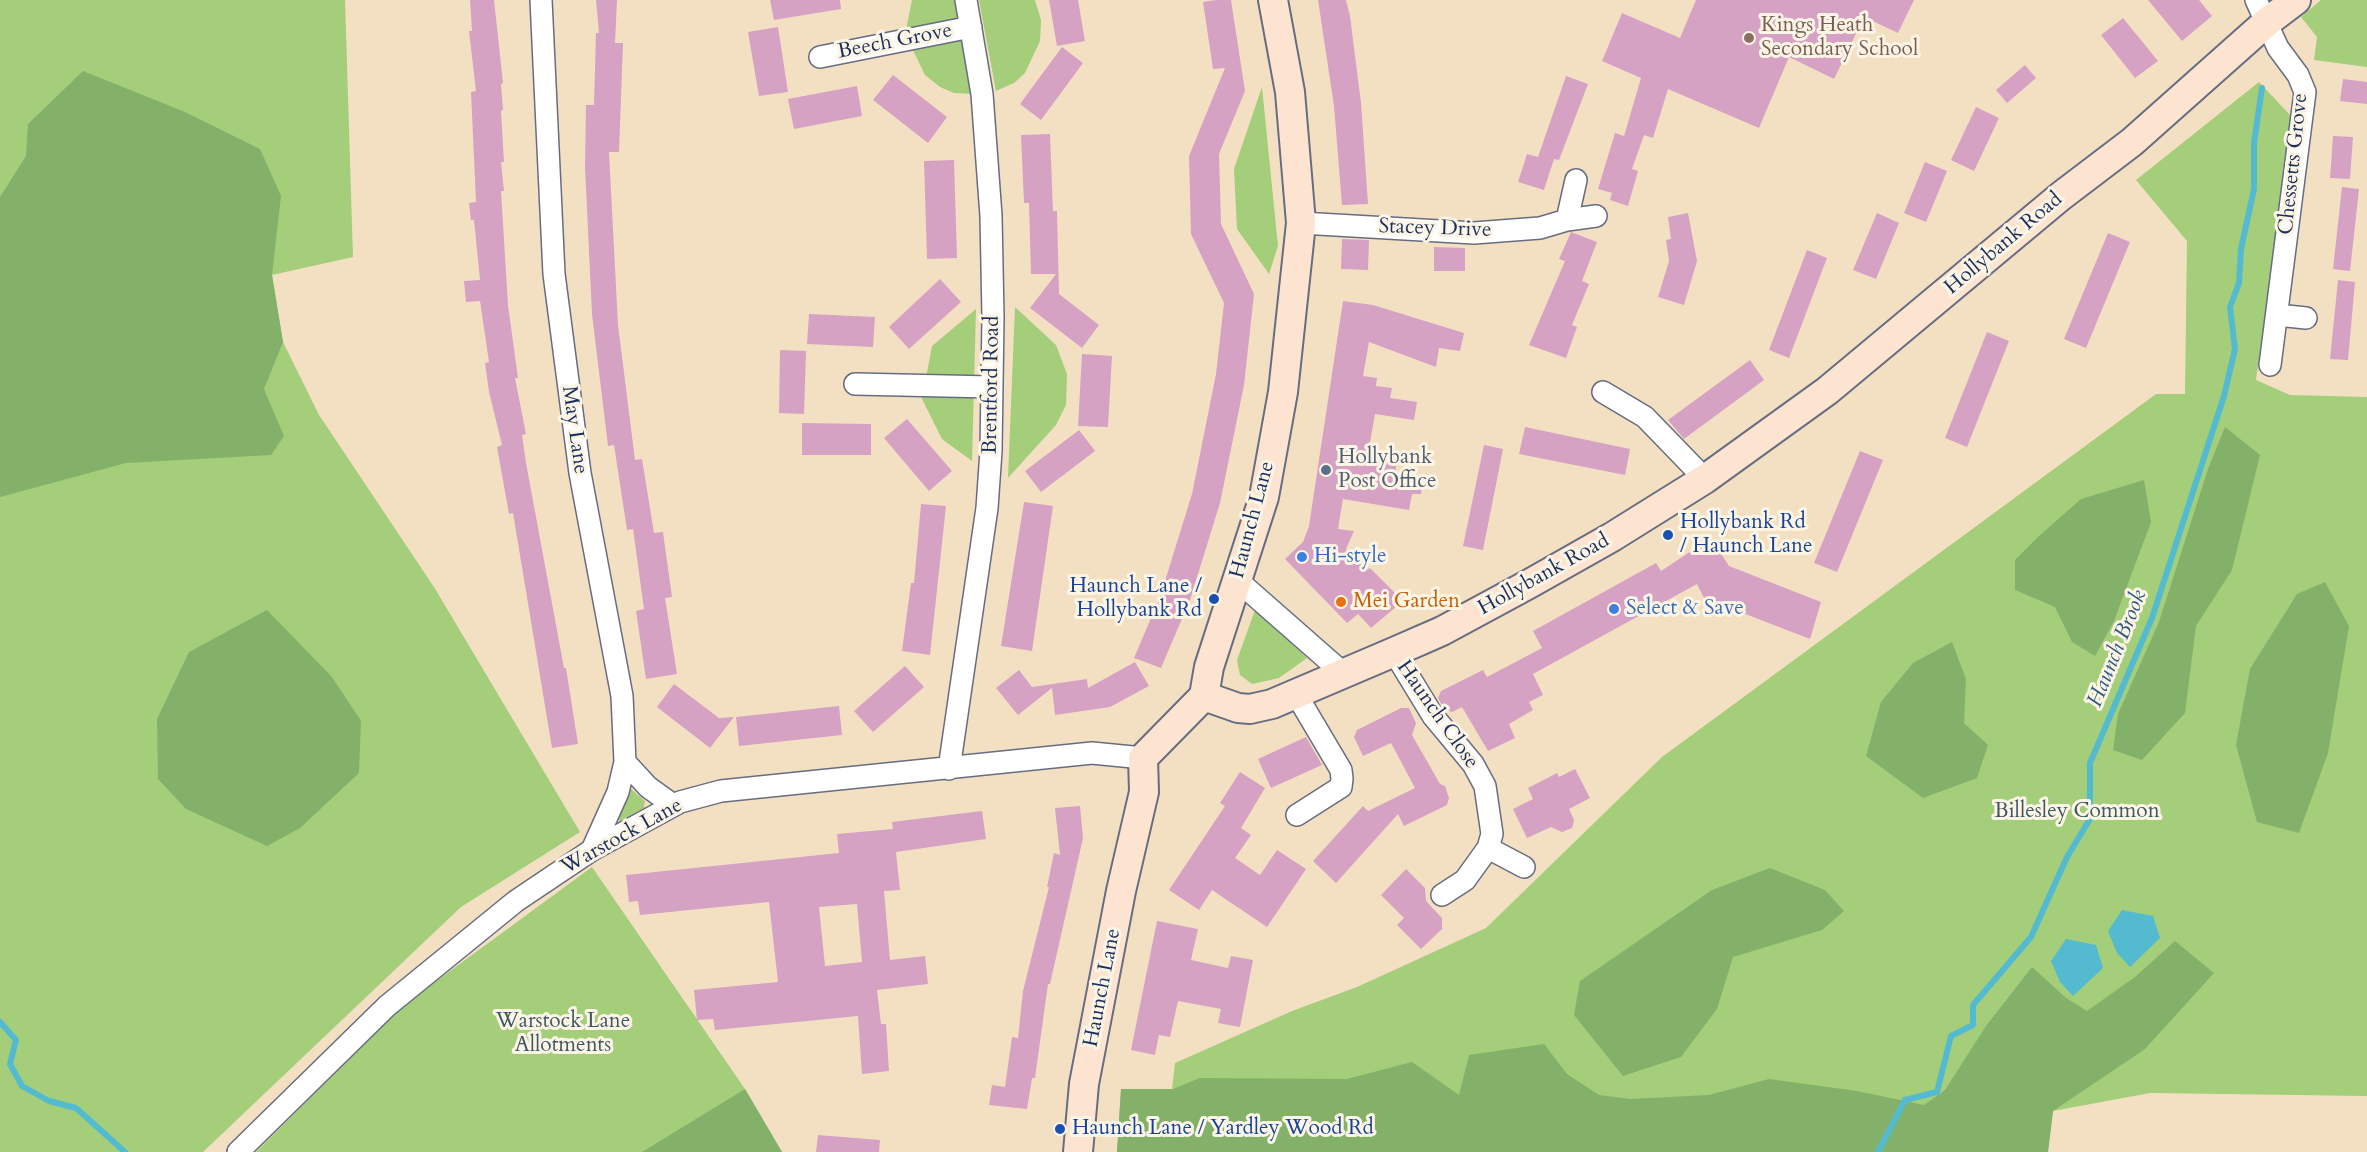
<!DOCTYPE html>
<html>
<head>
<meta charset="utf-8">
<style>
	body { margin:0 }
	canvas { display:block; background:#f3e0c3 }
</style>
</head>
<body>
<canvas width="2367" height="1152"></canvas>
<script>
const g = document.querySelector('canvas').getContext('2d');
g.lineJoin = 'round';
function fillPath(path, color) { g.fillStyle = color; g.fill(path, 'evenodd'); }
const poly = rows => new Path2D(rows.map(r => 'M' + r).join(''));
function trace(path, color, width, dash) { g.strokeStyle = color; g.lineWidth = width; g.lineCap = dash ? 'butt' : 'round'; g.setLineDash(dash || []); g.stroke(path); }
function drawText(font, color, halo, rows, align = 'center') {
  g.font = font + ' Cardo,serif'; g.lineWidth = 6; g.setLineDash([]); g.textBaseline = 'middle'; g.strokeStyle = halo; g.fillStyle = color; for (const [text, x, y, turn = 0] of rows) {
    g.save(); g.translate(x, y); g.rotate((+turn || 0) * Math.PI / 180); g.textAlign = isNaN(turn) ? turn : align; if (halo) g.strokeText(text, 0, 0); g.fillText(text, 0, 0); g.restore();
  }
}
const green = poly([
	[0,0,345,0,353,257,272,275,283,342,319,415,434,587,580,832,461,907,203,1152,0,1152],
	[912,0,957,0,974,94,954,93,940,87,925,75,907,38,907,25],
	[979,0,1035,0,1041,20,1040,41,1025,73,1014,83,996,91],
	[2321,0,2367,0,2367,67,2314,60,2317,37,2301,17],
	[2259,82,2292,117,2256,380,2290,395,2367,397,2367,1096,2150,1093,2053,1111,2048,1152,1117,1152,1121,1089,1172,1089,1175,1063,1292,1011,1357,987,1486,928,1662,757,2156,394,2185,394,2187,241,2136,180],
	[1262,87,1278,246,1269,274,1237,229,1234,169],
	[1015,307,1056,345,1067,374,1066,405,1056,425,1008,478],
	[976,309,972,461,942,439,922,399,932,346],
	[1255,610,1307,658,1279,678,1252,684,1240,675,1237,660],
	[626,789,631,789,645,801,644,808,620,821,616,817],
	[592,867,745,1089,782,1152,256,1152,405,1004]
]);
const forest = poly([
	[83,71,185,112,260,149,281,196,272,275,283,342,264,389,284,436,271,455,126,463,0,497,0,197,26,156,28,124],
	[2225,427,2260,455,2232,570,2196,626,2185,713,2142,760,2113,750,2118,714,2159,622,2208,469],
	[2144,480,2151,522,2114,621,2095,656,2072,642,2055,607,2015,590,2015,560,2039,536,2081,499],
	[2325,582,2349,626,2328,753,2299,833,2257,822,2236,745,2250,669,2297,594],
	[267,610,332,677,361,721,359,773,300,828,267,846,186,809,158,779,157,719,189,652],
	[1952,642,1966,679,1964,723,1988,745,1977,778,1923,798,1866,756,1881,702,1913,663],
	[1770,868,1825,890,1844,911,1822,930,1733,957,1717,1009,1681,1057,1623,1076,1574,1015,1580,981,1712,890],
	[2175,941,2214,973,2145,1049,2053,1111,2048,1152,1117,1152,1121,1089,1173,1089,1200,1078,1347,1079,1412,1062,1459,1095,1469,1055,1544,1044,1567,1074,1599,1095,1630,1099,1709,1095,1769,1079,1857,1091,1924,1105,1945,1090,1986,1026,2032,967,2066,998,2087,1011,2135,977],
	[745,1089,782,1152,642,1152]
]);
const water = poly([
	[2122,910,2153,916,2160,938,2130,967,2117,953,2108,931],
	[2066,939,2096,945,2103,968,2073,996,2060,982,2051,961]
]);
const stream = poly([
	[0,1022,16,1040,10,1064,22,1086,49,1101,76,1108,125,1152],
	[1878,1152,1905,1100,1937,1092,1951,1036,1973,1025,1973,1005,2031,937,2067,857,2090,819,2090,763,2152,618,2224,396,2235,349,2230,307,2239,283,2241,249,2254,189,2254,143,2262,88]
]);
const building = poly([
	[470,0,494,0,503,83,501,84,503,110,501,111,504,162,501,162,504,191,501,191,508,305,518,378,515,378,526,434,522,435,526,463,564,668,566,668,578,744,552,748,513,513,509,514,497,447,502,445,489,392,485,363,489,362,480,301,466,302,464,281,480,280,474,220,471,220,469,203,476,202,471,92,476,91,469,31,472,31],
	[596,0,617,0,615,43,623,43,619,152,609,152,618,325,635,460,642,459,654,533,663,532,672,597,665,598,677,674,646,679,636,611,644,609,633,529,627,530,614,445,608,446,592,314,585,167,586,105,594,105,596,33,599,33],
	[770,0,840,0,841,9,774,20],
	[1049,0,1078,0,1085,41,1057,46],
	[1216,0,1231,0,1245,91,1219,154,1221,224,1254,294,1244,385,1220,503,1190,600,1161,668,1134,658,1160,597,1192,494,1216,374,1224,303,1191,234,1189,156,1225,68,1213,69,1203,2],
	[1318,0,1346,0,1350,16,1361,103,1368,204,1342,205,1334,106],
	[1696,0,1914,0,1898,33,1864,17,1834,79,1789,57,1759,128,1668,89,1653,138,1644,135,1632,169,1638,171,1628,206,1610,200,1612,193,1598,189,1615,133,1624,136,1641,78,1602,61,1622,13,1680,38],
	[2148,0,2199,0,2212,16,2182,41],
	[2123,18,2158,61,2135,78,2101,35],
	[778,27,788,92,759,96,748,32],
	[1062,47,1083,63,1041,120,1020,104],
	[2025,65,2036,78,2007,103,1996,90],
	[893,75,947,117,928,143,873,100],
	[1566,76,1588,84,1559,160,1554,159,1544,190,1518,182,1527,154,1538,157],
	[2343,79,2367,82,2367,104,2340,101],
	[857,86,862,116,794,129,788,99],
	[1976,107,1999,118,1974,171,1951,160],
	[1050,134,1053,211,1057,211,1059,294,1099,325,1082,348,1030,308,1056,274,1031,274,1029,203,1024,203,1021,135],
	[2333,136,2353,137,2350,179,2330,178],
	[954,160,957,258,927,259,924,161],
	[1925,162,1947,171,1926,222,1904,213],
	[2342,187,2359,189,2350,271,2333,269],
	[1688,213,1697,261,1684,305,1658,297,1669,261,1666,240,1671,239,1668,217],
	[1877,213,1899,223,1876,279,1853,270],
	[1571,232,1597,242,1582,281,1589,284,1572,325,1577,327,1566,358,1529,345,1565,261,1559,259],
	[2108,233,2130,242,2086,348,2064,339],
	[1342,239,1369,240,1368,270,1341,269],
	[1434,247,1465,248,1465,271,1434,271],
	[1807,250,1827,258,1789,358,1769,350],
	[940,279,961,302,909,349,889,327],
	[2338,280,2355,282,2348,360,2330,359],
	[1343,301,1373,305,1464,333,1460,351,1439,348,1436,367,1369,342,1363,376,1377,378,1376,386,1392,388,1390,398,1417,402,1414,420,1375,414,1369,448,1398,453,1395,474,1423,480,1421,494,1412,494,1409,510,1343,499,1338,529,1354,531,1346,549,1366,570,1370,568,1403,601,1371,628,1358,614,1347,623,1285,559,1303,542,1309,526],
	[809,314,875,317,873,347,807,344],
	[1987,332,2009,341,1967,447,1945,438],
	[780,350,806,351,804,414,779,413],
	[1082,354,1112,356,1108,427,1078,426],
	[1750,360,1764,380,1684,439,1668,420],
	[907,419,952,471,929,491,884,438],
	[802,423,871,424,871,455,802,455],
	[1525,427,1630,449,1625,475,1519,454],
	[1079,430,1095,451,1041,492,1025,471],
	[1484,445,1503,449,1483,550,1463,546],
	[1860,451,1883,460,1837,572,1814,563],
	[1024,502,1053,506,1032,651,1001,646],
	[921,504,946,506,930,655,902,651,911,583,914,583],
	[1711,538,1729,566,1821,602,1810,639,1704,598,1697,584,1533,674,1543,695,1529,702,1533,710,1509,724,1515,738,1488,751,1462,707,1452,712,1444,709,1438,698,1441,691,1483,670,1487,677,1542,648,1533,631,1656,563,1661,571],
	[1135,662,1149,686,1110,707,1055,715,1052,688,1018,715,996,688,1019,670,1032,687,1087,679,1088,688],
	[905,666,924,687,873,732,854,711],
	[674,684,719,718,734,717,710,748,657,707],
	[839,706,842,735,739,746,736,717],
	[1401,708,1409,708,1416,723,1412,735,1440,784,1445,786,1449,798,1447,805,1404,826,1398,814,1336,883,1313,861,1363,806,1368,811,1415,788,1391,743,1363,756,1354,737,1357,730],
	[1306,737,1322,765,1271,788,1258,759],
	[1575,769,1590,798,1569,809,1574,820,1572,828,1562,832,1551,827,1527,838,1513,809,1533,799,1528,788,1557,773,1559,777],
	[1240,772,1265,788,1241,828,1251,835,1235,858,1260,875,1277,850,1306,869,1267,927,1212,890,1199,910,1169,890,1225,806,1220,803],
	[1080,806,1083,838,1050,984,1048,984,1035,1078,1032,1078,1027,1109,989,1105,992,1085,1005,1087,1012,1037,1018,1038,1023,991,1049,887,1047,887,1054,853,1060,855,1055,808],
	[982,811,986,839,896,852,900,890,884,891,890,960,925,956,928,984,877,990,881,1024,886,1024,889,1071,862,1074,858,1016,715,1030,713,1019,697,1020,694,990,778,982,769,902,640,915,638,901,629,902,626,875,839,853,837,834,893,829,892,822],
	[857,904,862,962,825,966,819,907],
	[1406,869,1425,888,1426,901,1442,918,1442,929,1421,949,1397,925,1404,918,1381,895],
	[1157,921,1198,929,1191,960,1228,968,1231,956,1253,960,1240,1027,1218,1023,1221,1009,1178,1001,1170,1037,1159,1035,1155,1055,1131,1050],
	[818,1135,880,1140,879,1152,816,1152]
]);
const street = poly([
	[541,0,554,274,580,473,622,696,625,762,618,792,592,850],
	[2256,0,2278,48,2298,75,2305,92,2270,365],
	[820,57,971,27],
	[1567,220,1576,180],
	[1301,223,1474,233,1540,228,1567,220,1596,216],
	[2277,315,2306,318],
	[855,384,991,387],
	[1603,392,1645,417,1705,479],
	[1237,580,1344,674],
	[1394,652,1433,716,1473,764,1485,786,1492,834,1488,848,1465,880,1442,895],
	[1296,694,1341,770,1342,779,1341,787,1297,815],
	[625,762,648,787,673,805],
	[949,769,987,508,991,451,993,317,991,216,982,94,966,0],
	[1488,848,1524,867],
	[238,1152,387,1006,516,901,592,850,680,802,721,791,1092,753,1143,758]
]);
const secondary = poly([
	[1204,696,1238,708,1250,709,1272,704,1394,652,1442,631,1529,584,1612,537,1705,479,1827,391,2061,196,2132,142,2267,22,2296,0],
	[1078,1152,1084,1084,1121,891,1144,792,1143,758,1204,696,1209,667,1264,497,1283,392,1301,223,1290,92,1273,0]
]);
const markers = [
	[1749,38,6,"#8d6e63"],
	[1326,470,6,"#5c6f8a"],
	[1668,535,6,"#1a4fb4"],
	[1302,557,6,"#3f7fe0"],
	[1214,599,6,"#1a4fb4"],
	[1341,602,6,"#e8710a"],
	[1614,609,6,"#3f7fe0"],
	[1060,1129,6,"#1a4fb4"]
];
const educationNames = [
	["Kings Heath",1761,26],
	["Secondary School",1761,50]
];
const streetNames = [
	["Beech Grove",895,42,-11],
	["Chessetts Grove",2294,164,-84],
	["Stacey Drive",1435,229,2],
	["Hollybank Road",2004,244,-40],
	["Brentford Road",992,385,-89],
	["May Lane",574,430,82],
	["Haunch Lane",1253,520,-75],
	["Hollybank Road",1544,575,-29],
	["Haunch Close",1437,715,55],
	["Warstock Lane",622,837,-29],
	["Haunch Lane",1103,988,-79]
];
const serviceNames = [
	["Hollybank",1338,458],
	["Post Office",1338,482]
];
const transitNames = [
	["Hollybank Rd",1680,523],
	["/ Haunch Lane",1680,547],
	["Haunch Lane /",1202,587,"right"],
	["Hollybank Rd",1202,611,"right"],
	["Haunch Lane / Yardley Wood Rd",1072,1129]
];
const shopNames = [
	["Hi-style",1314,557],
	["Select & Save",1626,609]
];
const foodNames = [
	["Mei Garden",1353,602]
];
const parkNames = [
	["Billesley Common",2077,812],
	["Warstock Lane",563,1022],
	["Allotments",563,1046]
];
const waterNames = [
	["Haunch Brook",2118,649,-68]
];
fillPath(green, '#a4ce7a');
fillPath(forest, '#83b16a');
fillPath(water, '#53bad0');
trace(stream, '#53bad0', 6);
fillPath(building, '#d6a2c4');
trace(street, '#676d81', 24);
trace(secondary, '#676d81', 32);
trace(street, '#fff', 21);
trace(secondary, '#fde4d1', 28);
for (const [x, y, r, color] of markers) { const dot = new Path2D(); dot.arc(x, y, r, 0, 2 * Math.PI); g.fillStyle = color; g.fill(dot); trace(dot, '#fcf5e5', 2); }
drawText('21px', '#785e54', '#fcf5e5', educationNames, 'left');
drawText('21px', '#1b2f5e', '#fcf5e5', streetNames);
drawText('21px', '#4e5e75', '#fcf5e5', serviceNames, 'left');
drawText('21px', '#164399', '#fcf5e5', transitNames, 'left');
drawText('21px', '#366cbe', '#fcf5e5', shopNames, 'left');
drawText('21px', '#c56008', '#fcf5e5', foodNames, 'left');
drawText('21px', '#3d5765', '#fcf5e5', parkNames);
drawText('italic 22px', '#2c5980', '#fcf5e5', waterNames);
</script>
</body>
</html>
